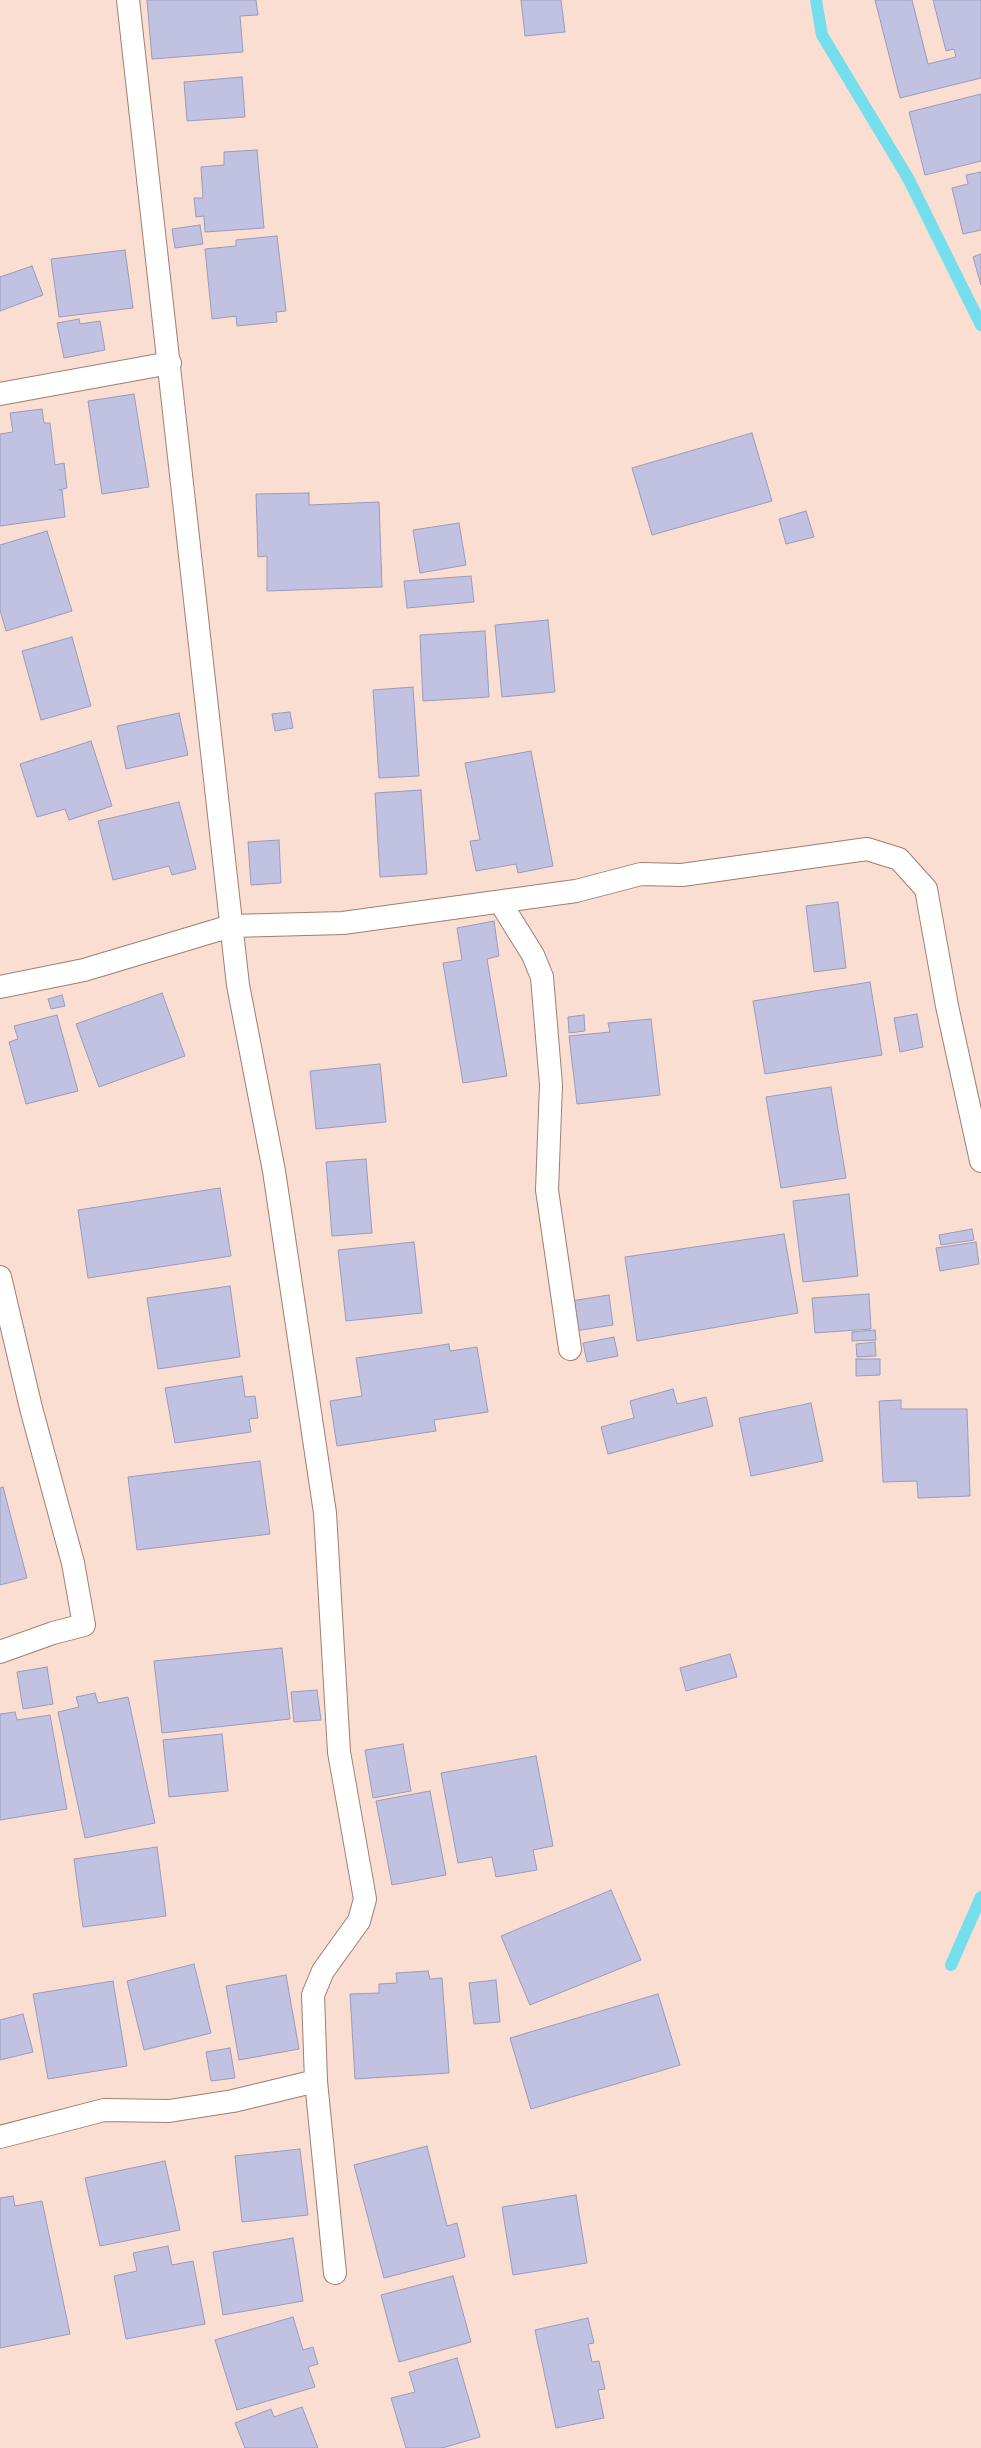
<!DOCTYPE html>
<html>
<head>
<meta charset="utf-8">
<style>
	body { margin:0 }
	canvas { display:block; background:#faded1 }
</style>
</head>
<body>
<canvas width="981" height="2448"></canvas>
<script>
const g = document.querySelector('canvas').getContext('2d');
g.lineJoin = 'round';
const poly = rows => new Path2D(rows.map(r => 'M' + r).join(''));
function trace(path, color, width, dash) { g.strokeStyle = color; g.lineWidth = width; g.lineCap = dash ? 'butt' : 'round'; g.setLineDash(dash || []); g.stroke(path); }
function fillPath(path, color) { g.fillStyle = color; g.fill(path, 'evenodd'); }
const stream = poly([
	[816,0,822,35,908,178,981,325],
	[951,1965,981,1897]
]);
const building = poly([
	[147,0,256,0,258,15,240,16,243,52,152,59,147,0],
	[521,0,561,0,565,32,525,36,521,0],
	[875,0,912,0,928,64,956,57,954,49,946,51,933,0,981,0,981,78,900,98,875,0],
	[242,77,245,117,187,121,184,82,242,77],
	[981,94,981,161,925,175,909,112,981,94],
	[257,150,264,228,205,232,204,216,196,217,194,198,203,198,201,167,224,165,224,152,257,150],
	[981,172,981,230,963,234,952,188,968,184,966,175,981,172],
	[200,225,203,244,175,248,172,229,200,225],
	[277,236,286,311,276,312,277,322,237,326,236,316,212,319,205,249,236,246,236,240,277,236],
	[125,250,133,308,59,317,51,259,125,250],
	[981,254,981,285,973,257,981,254],
	[32,266,43,295,0,311,0,277,32,266],
	[79,319,80,324,100,321,105,350,64,358,57,323,79,319],
	[134,394,149,487,102,494,88,401,134,394],
	[42,409,44,423,50,423,55,465,64,463,67,488,59,490,62,490,65,517,0,526,0,434,13,432,10,413,42,409],
	[752,433,772,501,652,535,632,468,752,433],
	[309,493,309,505,379,502,382,587,267,591,267,556,258,557,256,494,309,493],
	[806,511,814,537,786,544,779,519,806,511],
	[459,523,466,565,420,573,413,530,459,523],
	[47,531,72,611,6,631,0,610,0,545,47,531],
	[471,576,474,602,407,608,404,581,471,576],
	[548,620,555,692,502,697,495,625,548,620],
	[485,631,489,697,423,701,420,635,485,631],
	[72,637,91,706,41,720,22,651,72,637],
	[413,687,419,776,379,778,373,690,413,687],
	[290,712,293,728,275,731,272,714,290,712],
	[179,713,188,755,126,769,117,726,179,713],
	[91,741,112,806,69,820,65,809,37,817,20,764,91,741],
	[531,751,553,866,518,873,516,864,476,871,470,841,480,840,465,763,531,751],
	[421,790,427,874,380,877,375,793,421,790],
	[179,802,196,869,172,875,169,866,113,880,98,821,179,802],
	[279,840,281,883,251,885,248,842,279,840],
	[838,902,846,968,814,972,806,906,838,902],
	[494,921,499,956,487,959,507,1076,463,1083,443,963,462,960,457,928,494,921],
	[870,982,882,1055,765,1074,753,1001,870,982],
	[162,993,185,1056,99,1087,76,1024,162,993],
	[62,995,65,1006,51,1009,48,999,62,995],
	[917,1014,923,1047,900,1052,894,1018,917,1014],
	[57,1015,78,1091,26,1104,9,1042,18,1039,14,1026,57,1015],
	[584,1015,585,1031,569,1033,568,1017,584,1015],
	[651,1019,660,1095,577,1104,569,1036,610,1032,608,1023,651,1019],
	[380,1064,386,1122,316,1129,310,1071,380,1064],
	[831,1087,846,1178,781,1188,766,1097,831,1087],
	[366,1159,372,1233,332,1236,326,1162,366,1159],
	[220,1188,231,1256,88,1278,78,1210,220,1188],
	[849,1194,858,1276,803,1282,793,1201,849,1194],
	[972,1229,974,1240,941,1245,939,1235,972,1229],
	[784,1234,798,1313,637,1341,625,1257,784,1234],
	[414,1242,422,1313,346,1321,338,1250,414,1242],
	[976,1242,979,1264,940,1271,936,1248,976,1242],
	[230,1286,240,1357,158,1369,147,1298,230,1286],
	[869,1294,871,1329,815,1333,812,1298,869,1294],
	[609,1295,613,1325,575,1331,571,1301,609,1295],
	[875,1330,876,1340,852,1341,852,1332,875,1330],
	[614,1337,618,1356,587,1362,583,1343,614,1337],
	[875,1342,876,1356,857,1357,856,1344,875,1342],
	[449,1344,450,1351,477,1347,488,1412,434,1420,436,1431,337,1446,330,1401,362,1396,356,1358,449,1344],
	[856,1359,880,1359,880,1375,856,1376,856,1359],
	[242,1376,245,1397,255,1396,258,1418,249,1419,251,1432,175,1443,165,1388,242,1376],
	[673,1389,677,1404,706,1397,713,1426,608,1454,601,1427,634,1418,630,1401,673,1389],
	[901,1400,901,1409,967,1409,970,1496,918,1498,917,1481,883,1482,879,1401,901,1400],
	[811,1403,823,1461,751,1476,739,1418,811,1403],
	[260,1461,270,1534,137,1550,128,1477,260,1461],
	[3,1487,27,1578,0,1585,0,1488,3,1487],
	[282,1648,290,1719,162,1733,154,1661,282,1648],
	[730,1654,737,1677,686,1691,680,1668,730,1654],
	[47,1667,53,1704,23,1709,17,1672,47,1667],
	[317,1690,321,1720,294,1722,291,1692,317,1690],
	[95,1693,98,1703,128,1697,155,1823,85,1838,58,1712,79,1707,76,1697,95,1693],
	[15,1712,17,1720,50,1715,67,1809,0,1820,0,1714,15,1712],
	[222,1734,228,1791,169,1797,163,1740,222,1734],
	[403,1744,411,1791,373,1798,365,1750,403,1744],
	[536,1756,553,1846,533,1850,537,1870,496,1877,492,1857,458,1863,441,1773,536,1756],
	[430,1791,446,1875,392,1885,376,1801,430,1791],
	[157,1847,166,1916,83,1927,74,1859,157,1847],
	[611,1890,641,1960,530,2005,501,1936,611,1890],
	[194,1964,211,2033,144,2050,127,1981,194,1964],
	[428,1971,430,1979,442,1978,449,2073,355,2079,350,1994,379,1993,379,1984,397,1983,396,1973,428,1971],
	[286,1975,299,2049,239,2060,226,1986,286,1975],
	[496,1980,500,2022,474,2024,469,1983,496,1980],
	[113,1981,127,2066,48,2079,33,1994,113,1981],
	[658,1994,680,2065,531,2109,510,2038,658,1994],
	[23,2014,33,2052,0,2060,0,2020,23,2014],
	[230,2048,235,2078,211,2081,206,2052,230,2048],
	[427,2146,447,2226,457,2223,465,2257,384,2278,354,2165,427,2146],
	[300,2149,308,2215,242,2222,235,2156,300,2149],
	[165,2161,180,2230,100,2246,85,2178,165,2161],
	[576,2195,587,2263,513,2275,502,2207,576,2195],
	[13,2196,15,2206,42,2201,70,2334,0,2348,0,2198,13,2196],
	[293,2238,303,2301,223,2315,213,2252,293,2238],
	[168,2246,172,2265,193,2261,205,2324,126,2339,114,2276,137,2271,133,2253,168,2246],
	[453,2276,471,2342,399,2362,381,2295,453,2276],
	[293,2317,303,2350,313,2347,318,2364,308,2367,315,2387,237,2410,215,2340,293,2317],
	[588,2318,594,2343,588,2344,592,2362,599,2361,605,2389,598,2390,604,2418,556,2428,535,2330,588,2318],
	[457,2358,480,2437,442,2448,406,2448,391,2398,415,2392,409,2372,457,2358],
	[302,2407,318,2448,245,2448,235,2423,271,2409,274,2417,302,2407]
]);
const minor = poly([
	[128,0,238,985,274,1171,325,1513,339,1752,365,1899,359,1921,323,1971,313,1995,316,2081,335,2273],
	[0,394,170,363],
	[500,902,533,955,542,977,551,1085,547,1190,570,1349],
	[0,987,84,970,231,926,343,923,576,891,641,874,682,875,867,849,899,859,926,889,947,1006,981,1161],
	[0,1277,31,1408,73,1563,84,1625,53,1633,0,1652],
	[0,2137,104,2110,169,2111,233,2101,316,2081]
]);
trace(stream, '#74deec', 12);
fillPath(building, '#c1c2e2');
trace(building, '#9a9bba', 1);
trace(minor, '#9e7f70', 24);
trace(minor, '#fff', 22);
</script>
</body>
</html>
